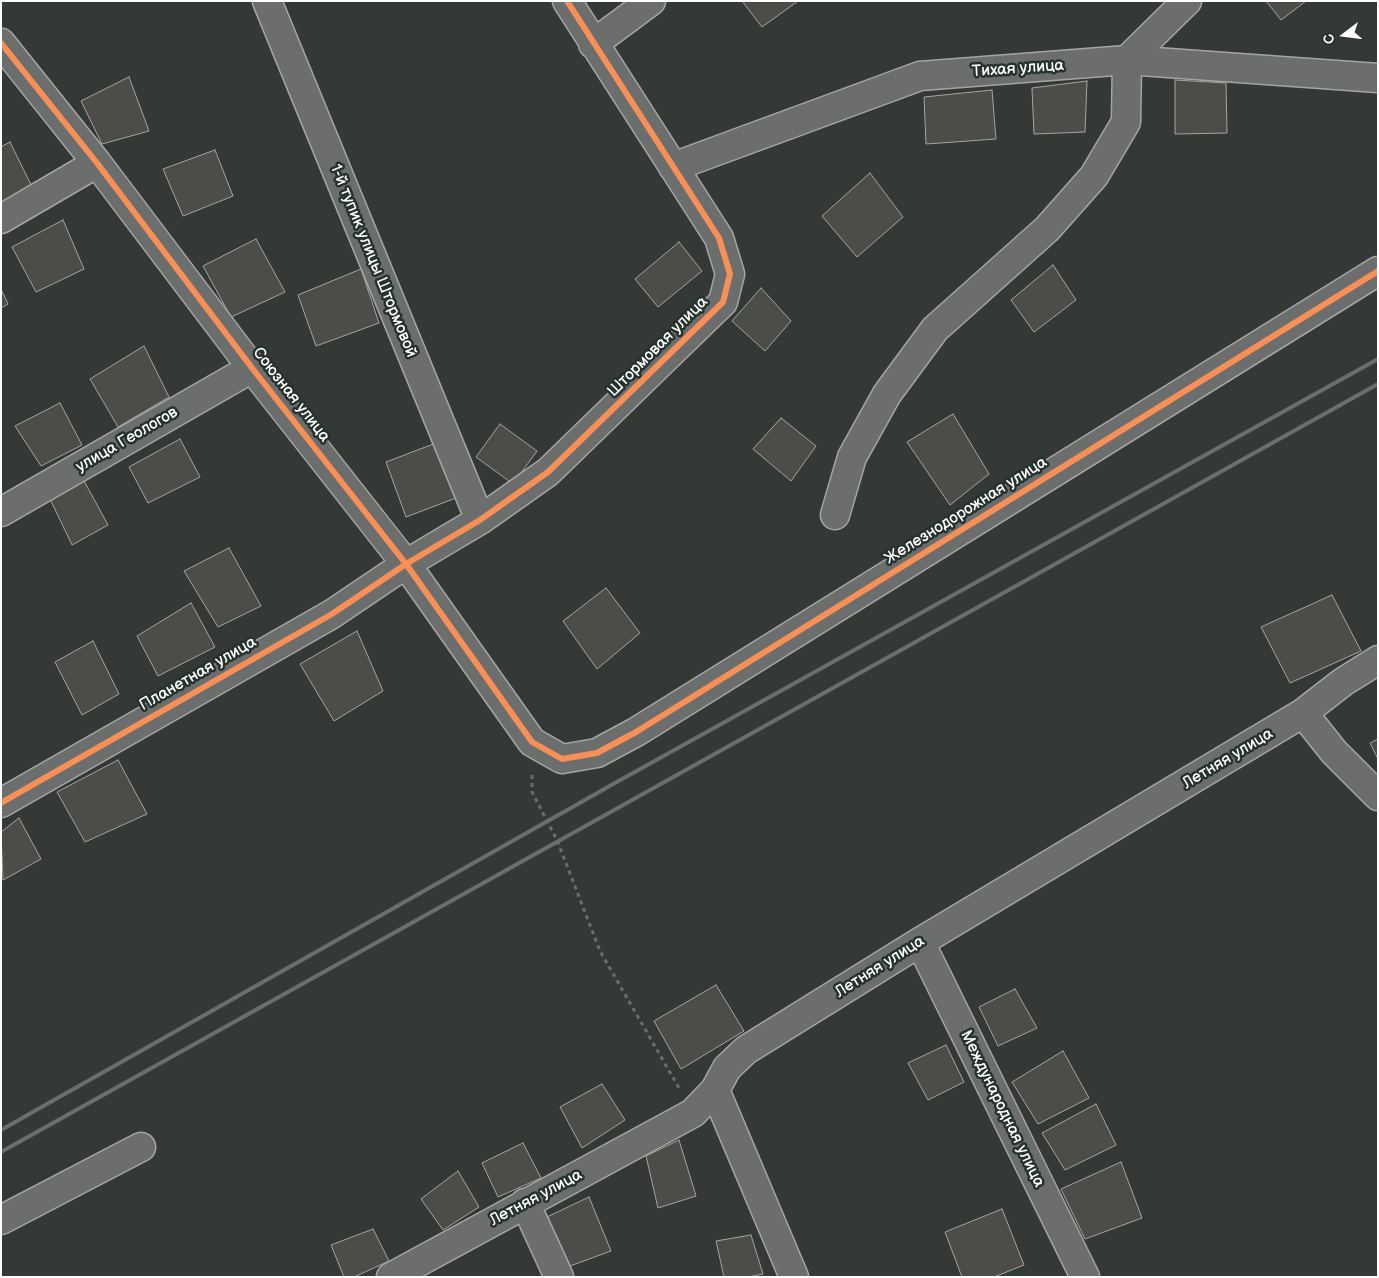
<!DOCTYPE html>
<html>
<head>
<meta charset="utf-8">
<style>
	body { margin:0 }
	#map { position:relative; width:1379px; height:1278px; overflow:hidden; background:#353935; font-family:"Balsamiq Sans",sans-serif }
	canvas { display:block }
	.frame { position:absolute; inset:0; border:2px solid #fff; pointer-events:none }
	.north { position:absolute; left:1319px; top:10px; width:50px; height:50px; -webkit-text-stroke:4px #26332d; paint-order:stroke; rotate:255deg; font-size:14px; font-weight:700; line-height:20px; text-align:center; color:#fff }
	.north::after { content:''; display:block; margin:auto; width:18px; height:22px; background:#fff; clip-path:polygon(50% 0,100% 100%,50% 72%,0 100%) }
</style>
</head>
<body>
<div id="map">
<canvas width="1379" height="1278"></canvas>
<div class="frame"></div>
<div class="north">С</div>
</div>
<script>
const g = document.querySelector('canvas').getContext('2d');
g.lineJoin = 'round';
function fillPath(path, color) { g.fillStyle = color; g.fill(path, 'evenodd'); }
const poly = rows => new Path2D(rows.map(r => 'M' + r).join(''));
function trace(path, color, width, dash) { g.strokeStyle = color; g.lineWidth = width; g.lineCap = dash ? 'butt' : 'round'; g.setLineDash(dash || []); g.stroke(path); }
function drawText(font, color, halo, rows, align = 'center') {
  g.font = font + ' "Balsamiq Sans",sans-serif'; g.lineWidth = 5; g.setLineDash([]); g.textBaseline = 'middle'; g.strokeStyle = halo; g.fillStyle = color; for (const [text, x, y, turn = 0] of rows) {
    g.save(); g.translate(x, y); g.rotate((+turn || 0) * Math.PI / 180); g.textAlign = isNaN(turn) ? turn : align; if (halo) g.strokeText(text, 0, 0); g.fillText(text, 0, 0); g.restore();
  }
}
const building = poly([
	[742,1,798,1,762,27,742,1],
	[1266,1,1306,1,1281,20,1266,1],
	[129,77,149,131,102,144,81,101,129,77],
	[1175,80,1226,83,1227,133,1175,134,1175,80],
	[1087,81,1085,132,1034,134,1032,88,1087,81],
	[992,90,996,139,926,144,924,97,992,90],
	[10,142,34,191,1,205,1,147,10,142],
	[215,150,233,196,183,216,163,169,215,150],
	[870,173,903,217,857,257,822,216,870,173],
	[63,220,84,269,36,292,12,247,63,220],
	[256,239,285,292,231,317,203,266,256,239],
	[679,242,702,271,658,307,635,279,679,242],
	[1053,265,1076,300,1034,332,1011,300,1053,265],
	[361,269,379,323,316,346,298,295,361,269],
	[761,288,791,321,765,351,732,321,761,288],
	[1,289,8,304,1,308,1,289],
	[144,346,169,397,118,427,90,379,144,346],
	[60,403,82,445,41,466,15,426,60,403],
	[953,414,989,474,950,505,907,442,953,414],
	[781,418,816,446,791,481,753,449,781,418],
	[500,424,537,451,513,484,476,457,500,424],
	[180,439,200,477,148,503,129,467,180,439],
	[436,443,456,498,406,517,386,462,436,443],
	[83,479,108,525,72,545,50,499,83,479],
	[229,548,261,606,218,627,184,571,229,548],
	[606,588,640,633,597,669,563,621,606,588],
	[1332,595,1361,651,1290,683,1261,627,1332,595],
	[191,603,215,647,158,676,137,636,191,603],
	[357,631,383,691,334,721,300,664,357,631],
	[93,641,119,694,82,715,55,662,93,641],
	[1378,739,1378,759,1370,743,1378,739],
	[118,760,147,814,85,842,57,792,118,760],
	[19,818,41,859,3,880,1,832,19,818],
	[716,985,744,1031,681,1069,654,1021,716,985],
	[1015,989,1037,1028,998,1046,979,1007,1015,989],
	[946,1045,964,1082,928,1100,908,1063,946,1045],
	[1063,1051,1089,1098,1038,1124,1012,1082,1063,1051],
	[602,1084,625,1120,582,1148,560,1107,602,1084],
	[1096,1104,1116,1145,1065,1170,1042,1133,1096,1104],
	[679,1140,696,1196,658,1208,646,1156,679,1140],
	[523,1143,541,1178,498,1197,482,1163,523,1143],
	[1121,1162,1142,1218,1085,1239,1061,1189,1121,1162],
	[458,1171,479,1207,443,1230,421,1199,458,1171],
	[589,1197,611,1251,570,1266,547,1217,589,1197],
	[1002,1209,1024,1265,994,1277,962,1277,945,1232,1002,1209],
	[373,1229,389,1261,354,1277,344,1277,331,1245,373,1229],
	[751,1235,763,1274,748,1277,724,1277,716,1241,751,1235]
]);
const path = poly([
	[532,775,532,792,557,840,600,951,679,1088]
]);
const street = poly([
	[267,1,480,520],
	[1,43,97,163,252,368,406,564,532,742,562,759,597,753,636,732,1378,271],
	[593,44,651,1],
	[673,167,920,76,1127,60,1378,78],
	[1,219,97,163],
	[1,512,252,368],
	[835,515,852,457,887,394,935,329,1047,229,1094,176,1126,122,1127,60,1187,1],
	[1303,713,1334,752,1378,796],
	[1,803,332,614,406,564,480,520,548,472,723,302,730,274,719,238,567,1],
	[920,942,1085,1277],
	[715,1090,794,1277],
	[525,1203,559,1277],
	[1,1220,141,1147],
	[391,1277,693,1113,715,1090,727,1068,746,1050,920,942,1303,713,1343,682,1378,660]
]);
const rail = poly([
	[1,1130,615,783,1378,359],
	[1,1152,1378,384]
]);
const cycleway = poly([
	[1,43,97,163,252,368,406,564,532,742,562,759,597,753,636,732,1378,271],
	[1,803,332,614,406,564,480,520,548,472,723,302,730,274,719,238,567,1]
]);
const streetNames = [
	["Тихая улица",1018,69,-4],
	["1-й тупик улицы Штормовой",373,261,68],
	["Штормовая улица",658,347,-45],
	["Союзная улица",291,395,52],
	["улица Геологов",127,440,-30],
	["Железнодорожная улица",966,511,-32],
	["Планетная улица",198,674,-30],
	["Летняя улица",1228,759,-31],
	["Летняя улица",880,967,-32],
	["Международная улица",1002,1109,64],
	["Летняя улица",536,1198,-28]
];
fillPath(building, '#4c4c48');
trace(building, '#a4a6a4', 1);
trace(street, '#a4a6a4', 31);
trace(path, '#6b6e6c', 3, [4, 4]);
trace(street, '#6b6e6d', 28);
trace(rail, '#6b6e6c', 4);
trace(cycleway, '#f78f57', 6);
drawText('16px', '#fff', '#26332d', streetNames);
</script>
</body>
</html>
